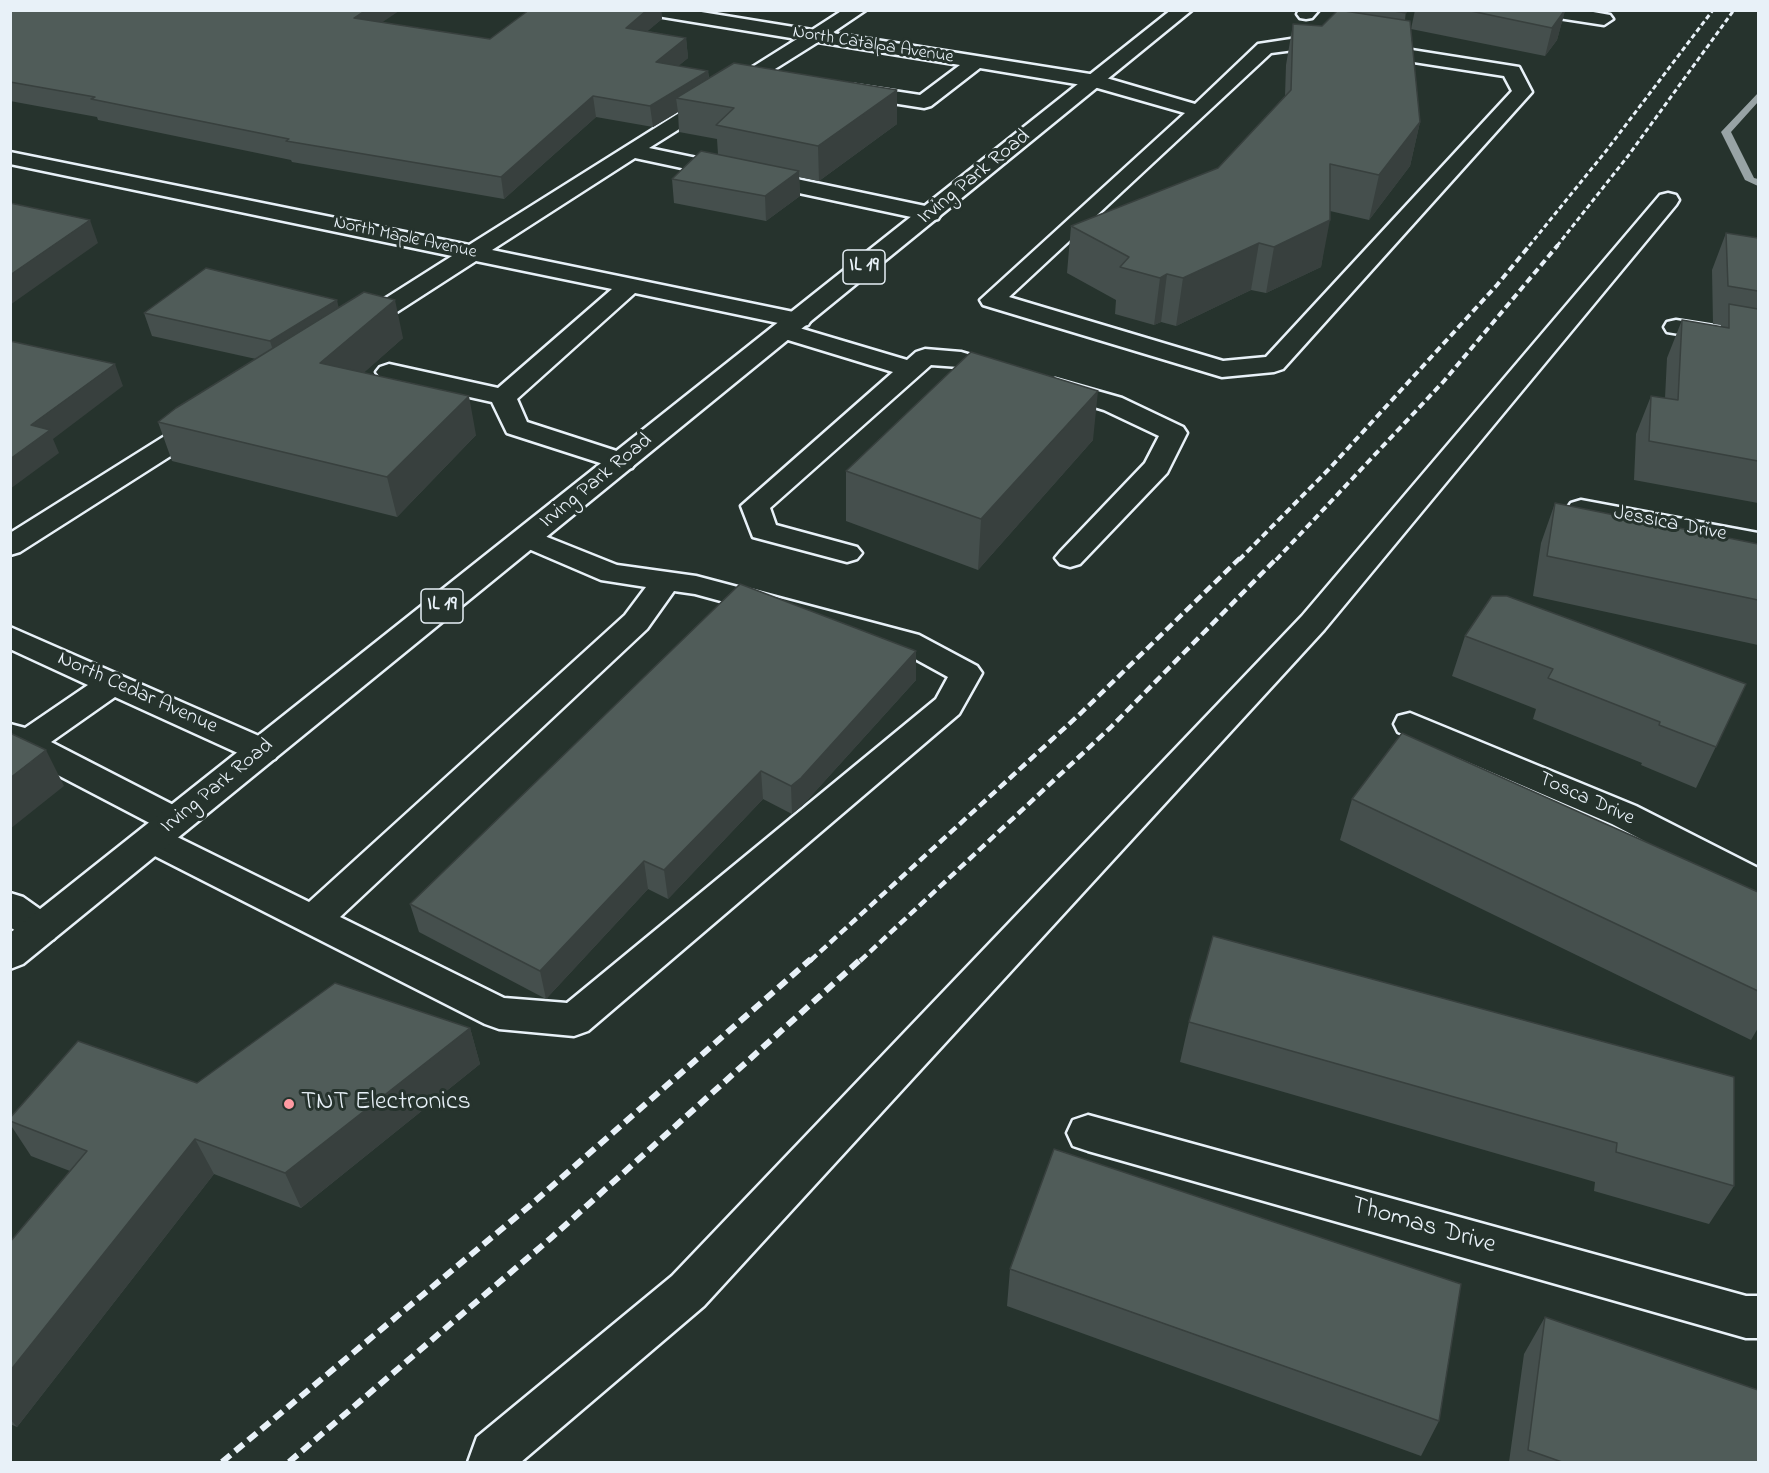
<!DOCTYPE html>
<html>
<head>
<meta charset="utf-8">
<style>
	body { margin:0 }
	#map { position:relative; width:1769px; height:1473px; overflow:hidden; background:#26332d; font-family:"Indie Flower",sans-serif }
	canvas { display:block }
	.frame { position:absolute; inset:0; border:12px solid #e8f1f8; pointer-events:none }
</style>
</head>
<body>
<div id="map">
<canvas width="1769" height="1473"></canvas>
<div class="frame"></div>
</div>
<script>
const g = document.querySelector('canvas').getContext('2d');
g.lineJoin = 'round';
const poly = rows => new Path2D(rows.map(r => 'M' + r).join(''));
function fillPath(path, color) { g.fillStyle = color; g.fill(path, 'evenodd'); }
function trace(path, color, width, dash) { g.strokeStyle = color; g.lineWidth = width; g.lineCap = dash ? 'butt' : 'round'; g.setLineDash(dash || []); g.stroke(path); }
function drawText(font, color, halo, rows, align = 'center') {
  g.font = font + ' "Indie Flower",sans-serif'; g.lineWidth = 6; g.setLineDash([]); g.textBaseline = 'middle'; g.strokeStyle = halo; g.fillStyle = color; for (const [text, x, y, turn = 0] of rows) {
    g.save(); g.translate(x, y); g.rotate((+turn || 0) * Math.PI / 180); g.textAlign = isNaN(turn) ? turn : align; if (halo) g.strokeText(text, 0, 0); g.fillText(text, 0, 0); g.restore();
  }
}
const stream = poly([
	[1758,93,1758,102,1731,132,1754,178,1758,179,1758,186,1745,180,1721,132,1758,93]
]);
const minor = poly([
	[642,10,689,10,812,30,843,10,866,10,832,33,1096,75,1195,104,1258,44,1317,35,1519,67,1532,92,1283,369,1274,372,1222,377,983,305,980,300,1185,113,1094,87,980,68,931,106,924,108,854,97,847,95,844,91,847,87,854,85,920,95,960,65,818,42,649,148,930,207,938,209,941,214,938,219,930,221,635,158,492,250,808,315,811,320,808,325,796,327,907,360,916,352,925,349,961,352,1014,368,1018,373,1014,378,1005,381,959,367,931,365,770,508,776,525,857,547,862,553,857,559,847,562,753,537,741,506,893,372,775,336,772,331,775,326,783,324,635,293,517,399,527,422,632,456,636,462,632,468,622,470,507,433,492,402,380,377,376,372,380,367,389,364,498,388,612,289,476,261,366,332,357,334,348,332,345,327,348,322,452,256,10,164,10,152,469,245,797,39,651,15,642,10],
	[1317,47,1504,76,1512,91,1266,357,1223,361,1009,297,1271,53,1317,47],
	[1299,10,1319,10,1312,18,1306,19,1300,18,1297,14,1299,10],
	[1530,10,1582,10,1610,15,1613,19,1604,25,1539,15,1530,10],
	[1668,193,1676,195,1679,200,1676,205,1324,630,704,1306,521,1462,468,1462,477,1437,672,1276,1302,616,1660,195,1668,193],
	[1676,320,1758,333,1758,347,1667,332,1664,327,1667,322,1676,320],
	[1055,379,1122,398,1183,427,1187,433,1167,473,1080,564,1070,567,1060,564,1055,558,1060,552,1145,463,1159,436,1104,410,1046,392,1042,387,1046,382,1055,379],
	[204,415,213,417,217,423,213,429,20,552,10,555,10,533,195,417,204,415],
	[1581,500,1758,533,1758,551,1571,515,1567,509,1571,503,1581,500],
	[527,529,617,565,696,576,919,635,977,666,982,673,959,714,588,1031,574,1036,499,1029,485,1024,141,849,135,840,141,831,153,827,165,831,309,902,625,615,646,587,601,580,517,544,513,538,517,532,527,529],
	[674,591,695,594,897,649,948,677,936,699,567,1003,504,998,340,917,647,629,674,591],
	[10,627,275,743,280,751,275,759,263,763,251,759,115,697,51,742,187,812,192,821,187,830,175,834,163,830,10,750,10,724,25,728,88,685,10,649,10,627],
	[1410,713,1636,806,1758,868,1758,897,1745,894,1612,824,1398,732,1394,724,1398,716,1410,713],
	[10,893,23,897,54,919,59,929,54,939,41,943,28,939,10,927,10,893],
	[1088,1115,1746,1296,1758,1296,1758,1338,1746,1338,1088,1151,1073,1146,1067,1133,1073,1120,1088,1115]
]);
const major = poly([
	[1171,10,1192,10,23,964,10,969,10,933,1171,10]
]);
const railFar3 = poly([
	[1529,246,1606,151,1713,10],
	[1557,246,1628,156,1734,10]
]);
const railFar2 = poly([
	[1239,560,1329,469,1497,285,1530,245],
	[1276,560,1444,381,1558,245]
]);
const railFar1 = poly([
	[810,961,1081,713,1240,558],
	[860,961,1110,728,1277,558]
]);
const rail = poly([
	[222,1462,527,1208,811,959],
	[289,1462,551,1238,861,959]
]);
const wall = poly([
	[10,10,399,10,381,22,490,39,529,10,661,10,662,19,647,31,686,38,688,58,678,66,708,71,709,78,897,90,897,124,819,181,799,177,800,196,766,221,674,203,672,179,718,154,717,139,679,132,678,112,653,127,596,117,504,199,292,162,291,160,98,120,97,117,10,101],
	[1350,10,1406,10,1405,20,1420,122,1410,166,1369,220,1330,211,1321,267,1266,293,1251,290,1176,326,1161,322,1154,325,1115,314,1116,300,1067,273,1071,226,1218,168,1285,96,1286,65,1293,24,1322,26,1349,12],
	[1415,10,1565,10,1557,40,1545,56,1411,29],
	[1726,233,1758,238,1758,503,1634,480,1636,434,1651,396,1665,398,1667,358,1682,320,1720,327,1721,325,1713,324,1712,270],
	[339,308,403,338,363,373,476,435,397,517,172,461,158,422,256,359,152,336,144,313],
	[1093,440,978,570,846,521,846,471],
	[1555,503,1758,544,1758,645,1533,596,1541,543],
	[1465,636,1746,684,1696,788,1641,765,1642,763,1533,719,1536,709,1452,676],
	[916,651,916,680,802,806,792,814,763,799,668,899,648,889,546,999,419,932,410,904],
	[1352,799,1758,892,1758,1028,1751,1040,1340,840],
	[1213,936,1734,1186,1709,1224,1594,1191,1595,1182,1180,1062,1189,1022],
	[470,1028,480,1064,301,1208,214,1174,17,1427,10,1424,10,1242,70,1171,31,1156,10,1124,10,1118,197,1083],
	[1010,1269,1439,1421,1421,1456,1007,1306],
	[1545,1317,1758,1462,1509,1462,1524,1354]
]);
const shadedWall = poly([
	[366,10,399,11,359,38,354,18],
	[647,10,661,10,662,19,628,48,626,28],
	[1565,11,1557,40,1545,56,1552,28],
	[686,38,688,58,658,83,656,62],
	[708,71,710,91,676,98,678,112,653,127,650,106],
	[897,90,897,124,819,181,818,146],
	[593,96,596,117,504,199,501,177],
	[1420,122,1410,166,1369,220,1379,175],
	[799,171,800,196,766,221,765,196],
	[90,220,98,243,10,305,10,275],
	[1330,220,1321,267,1266,293,1274,247],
	[1259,243,1251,290,1176,326,1183,278],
	[1167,274,1161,322,1154,325,1160,278],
	[337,300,342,322,277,363,270,341],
	[395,300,403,338,331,402,320,363],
	[115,364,123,386,53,439,59,453,10,489,10,459,31,425],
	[1098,391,1093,440,978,570,981,519],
	[469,396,476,435,397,517,387,477],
	[916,651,916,680,802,806,792,814,791,786],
	[46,750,64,786,10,829,10,778],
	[761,771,763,799,668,899,664,870],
	[644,861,648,889,546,999,540,971],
	[470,1028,480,1064,301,1208,285,1173],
	[195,1139,214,1174,17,1427,10,1419,10,1371]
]);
const building = poly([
	[10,10,366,10,354,18,490,39,529,10,647,10,626,28,686,38,656,62,708,71,650,106,593,96,501,177,286,141,289,139,91,99,95,97,10,82,10,10],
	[1338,10,1410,21,1420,122,1379,175,1330,164,1330,220,1274,247,1259,243,1183,278,1167,274,1160,278,1120,267,1129,257,1071,226,1218,168,1291,90,1293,24,1322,26,1338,10],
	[1388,10,1406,10,1406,13,1388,10],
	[1466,10,1565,10,1552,28,1466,10],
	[734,63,897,90,818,146,716,125,734,108,676,98,734,63],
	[701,151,799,171,765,196,672,179,701,151],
	[10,203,90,220,10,275,10,203],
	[1726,233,1758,238,1758,291,1728,286,1726,233],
	[206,268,337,300,270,341,144,313,206,268],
	[364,292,395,300,320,363,469,396,387,477,158,422,176,408,364,292],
	[1729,304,1758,309,1758,461,1649,441,1651,396,1678,400,1682,320,1729,328,1729,304],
	[10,341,115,364,31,425,50,430,10,459,10,341],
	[971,352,1098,391,981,519,846,471,971,352],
	[1555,503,1758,544,1758,600,1547,556,1555,503],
	[740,584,916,651,801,778,791,786,761,771,664,870,644,861,540,971,410,904,740,584],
	[1492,596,1507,596,1746,684,1716,747,1659,725,1660,722,1548,678,1553,669,1465,636,1492,596],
	[10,733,46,750,10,778,10,733],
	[1402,733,1758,892,1758,991,1352,799,1402,733],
	[1213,936,1734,1077,1734,1186,1616,1152,1617,1143,1189,1022,1213,936],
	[335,983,470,1028,285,1173,195,1139,10,1371,10,1242,87,1151,10,1121,10,1118,78,1041,197,1083,335,983],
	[1054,1149,1461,1284,1439,1421,1010,1269,1054,1149],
	[1545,1317,1758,1390,1758,1462,1562,1462,1528,1450,1545,1317]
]);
const markers = [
	[289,1104,6,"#ff9aa2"]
];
const farStreetnames = [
	["North Catalpa Avenue",873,46,9],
	["North Maple Avenue",405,239,12]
];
const shields = [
	[864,267,42],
	[442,606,42]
];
const shieldNames = [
	["IL 19",864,267],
	["IL 19",442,606]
];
const streetNames = [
	["Irving Park Road",975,178,-39],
	["Irving Park Road",597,482,-39],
	["Jessica Drive",1670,525,11],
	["North Cedar Avenue",137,694,24],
	["Irving Park Road",218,787,-39],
	["Tosca Drive",1586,800,24]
];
const nearPoinames = [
	["TNT Electronics",301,1104]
];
const nearStreetnames = [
	["Thomas Drive",1423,1227,16]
];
fillPath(stream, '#98a3a5');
trace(minor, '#e8f1f8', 5);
trace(major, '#e8f1f8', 5);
fillPath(minor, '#26332d');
fillPath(major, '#26332d');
trace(railFar3, '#e8f1f8', 3, [5, 3]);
trace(railFar2, '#e8f1f8', 4, [7, 4]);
trace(railFar1, '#e8f1f8', 4.5, [9, 4.5]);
trace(rail, '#e8f1f8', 6, [11, 6]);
fillPath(wall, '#454f4d');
fillPath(shadedWall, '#38403e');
fillPath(building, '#505c59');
trace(building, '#38403e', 1.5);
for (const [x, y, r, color] of markers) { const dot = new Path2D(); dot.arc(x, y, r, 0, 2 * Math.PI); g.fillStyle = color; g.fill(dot); trace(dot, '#26332d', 2); }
drawText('18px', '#e8f1f8', '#26332d', farStreetnames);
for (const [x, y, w] of shields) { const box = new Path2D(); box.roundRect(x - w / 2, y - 17, w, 34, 4.5); g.fillStyle = '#26332d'; g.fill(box); trace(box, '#e8f1f8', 1.5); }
drawText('bold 20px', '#e8f1f8', null, shieldNames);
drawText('21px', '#e8f1f8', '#26332d', streetNames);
drawText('26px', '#e8f1f8', '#26332d', nearPoinames, 'left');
drawText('26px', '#e8f1f8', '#26332d', nearStreetnames);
</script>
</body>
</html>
